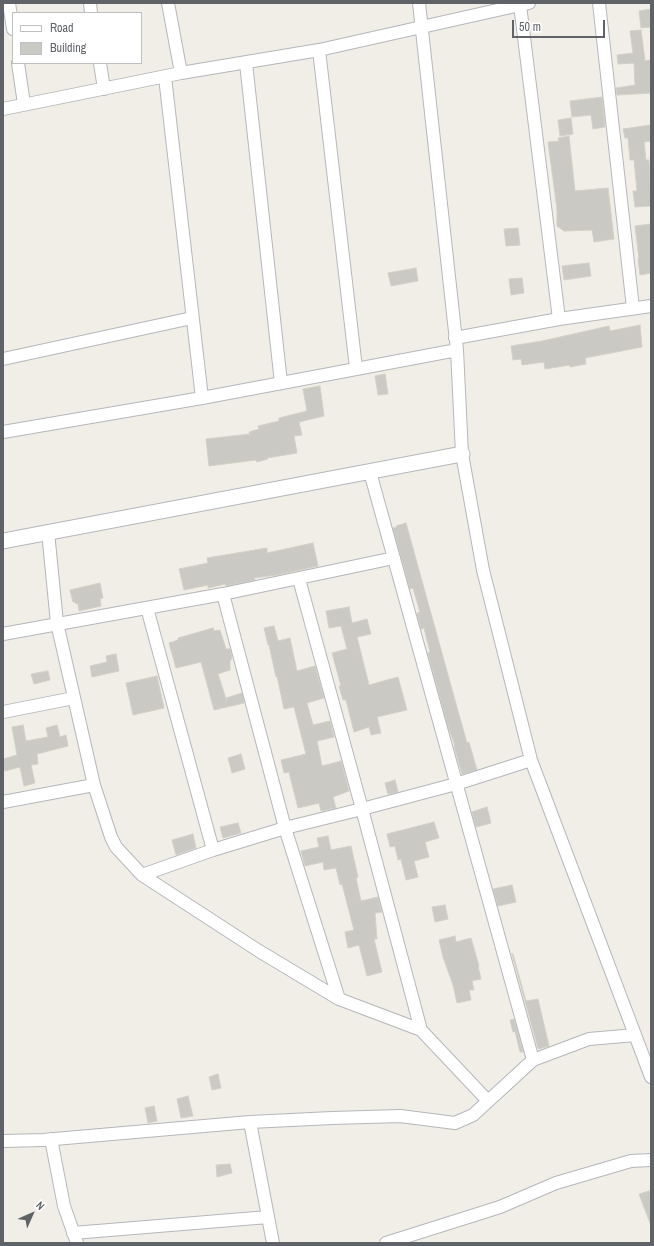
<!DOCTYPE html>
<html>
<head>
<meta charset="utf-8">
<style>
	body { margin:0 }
	#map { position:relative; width:654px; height:1246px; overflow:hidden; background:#f0eee7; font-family:"Archivo Narrow",sans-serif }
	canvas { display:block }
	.frame { position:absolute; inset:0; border:4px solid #5f6266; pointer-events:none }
	.legend { position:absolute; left:12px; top:12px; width:130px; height:52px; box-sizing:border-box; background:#fff; border:1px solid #bfc0c2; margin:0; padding:5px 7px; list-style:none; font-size:12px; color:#5f6266 }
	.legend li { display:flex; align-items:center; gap:8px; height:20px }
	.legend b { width:20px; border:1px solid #bfc0c2 }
	.north { position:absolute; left:12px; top:1194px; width:40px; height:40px; -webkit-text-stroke:3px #fff; paint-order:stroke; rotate:45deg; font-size:11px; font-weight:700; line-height:16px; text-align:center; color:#5f6266 }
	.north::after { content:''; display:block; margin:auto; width:14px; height:18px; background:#5f6266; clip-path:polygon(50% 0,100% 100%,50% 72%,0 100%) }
	.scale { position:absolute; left:512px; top:20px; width:93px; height:18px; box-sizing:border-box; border:2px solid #5f6266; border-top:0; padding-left:5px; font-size:12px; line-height:14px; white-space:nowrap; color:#5f6266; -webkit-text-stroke:3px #fff; paint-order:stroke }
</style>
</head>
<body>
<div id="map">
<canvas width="654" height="1246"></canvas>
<div class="frame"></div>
<ul class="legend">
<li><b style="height:5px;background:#fff"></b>Road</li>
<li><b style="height:11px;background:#cbc9c4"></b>Building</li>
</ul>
<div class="north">N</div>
<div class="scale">50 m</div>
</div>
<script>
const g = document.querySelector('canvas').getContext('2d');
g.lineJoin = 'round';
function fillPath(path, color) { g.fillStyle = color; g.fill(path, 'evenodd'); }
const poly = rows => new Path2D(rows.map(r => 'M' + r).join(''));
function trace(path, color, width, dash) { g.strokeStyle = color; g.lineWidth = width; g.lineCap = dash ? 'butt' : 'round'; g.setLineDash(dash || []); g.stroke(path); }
const building = poly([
	[651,9,651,27,641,28,639,11,651,9],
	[641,30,645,61,651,60,651,93,617,95,616,88,635,85,634,63,618,64,617,55,633,53,630,31,641,30],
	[602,97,605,127,593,129,591,115,572,117,570,101,602,97],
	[571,118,573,134,560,136,558,120,571,118],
	[651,125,651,141,644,142,646,160,649,160,651,206,635,207,633,191,637,191,634,160,630,160,628,138,625,138,623,129,651,125],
	[569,136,575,191,608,188,614,239,594,242,592,230,564,231,557,226,557,209,548,142,559,141,558,138,569,136],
	[651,224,651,273,640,275,638,259,639,259,635,226,651,224],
	[518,228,520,245,506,246,504,229,518,228],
	[589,263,591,276,564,280,562,266,589,263],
	[416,268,418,281,391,286,388,273,416,268],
	[522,278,524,293,511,295,509,279,522,278],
	[640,325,642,347,585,358,586,364,570,367,570,365,545,369,544,362,522,365,521,359,513,360,511,346,542,341,609,326,610,331,640,325],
	[385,374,388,394,378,395,375,376,385,374],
	[320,386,324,416,299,422,302,435,294,436,297,453,267,458,268,459,257,462,256,460,209,466,206,439,250,434,249,432,259,429,258,426,279,421,279,418,307,411,303,389,320,386],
	[406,523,458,711,467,743,469,742,477,770,462,774,454,746,455,746,447,723,428,653,430,652,424,628,421,629,417,613,420,612,413,588,410,589,393,528,397,527,396,526,406,523],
	[313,543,318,566,277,575,254,578,255,580,226,586,225,584,208,588,208,585,184,590,179,569,208,563,207,558,267,548,267,553,313,543],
	[100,583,103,598,100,599,101,606,79,611,78,603,76,604,75,602,73,602,70,590,100,583],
	[349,607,352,623,367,619,371,634,357,637,369,685,398,677,407,710,377,717,381,733,371,735,369,727,354,732,346,700,343,700,339,686,341,686,332,653,347,649,341,626,329,628,326,611,349,607],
	[274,626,278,641,290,638,297,671,315,666,324,698,307,703,313,725,330,721,334,737,317,741,322,766,341,761,349,791,333,797,336,808,321,811,319,803,298,808,289,772,284,773,281,760,306,754,294,707,284,709,277,676,276,677,269,645,268,645,264,628,274,626],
	[213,628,214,631,220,630,226,649,230,649,232,658,230,661,230,670,218,674,227,702,226,698,242,693,244,703,214,710,201,662,176,668,169,643,178,640,178,638,213,628],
	[116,654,119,671,92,677,90,666,107,662,106,656,116,654],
	[48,671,50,680,34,684,31,674,48,671],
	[157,676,164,708,133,715,126,683,157,676],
	[23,725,26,741,48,737,46,728,57,725,60,737,66,735,68,746,37,754,38,764,31,765,35,783,24,786,20,767,5,771,3,766,3,759,17,755,12,727,23,725],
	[241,754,245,769,232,773,228,758,241,754],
	[395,780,398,792,388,794,385,783,395,780],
	[487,807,491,823,476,827,472,812,487,807],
	[434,822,439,838,425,842,429,857,414,861,418,877,406,880,401,859,398,860,395,846,390,847,387,834,434,822],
	[238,823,241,833,223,838,220,827,238,823],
	[193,834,196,848,176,855,172,840,193,834],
	[328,836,331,850,351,846,358,877,356,878,361,901,378,897,382,912,375,913,377,939,374,939,382,972,367,976,359,945,348,948,345,932,354,930,342,884,340,885,336,868,324,870,323,862,305,866,301,851,319,847,317,838,328,836],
	[512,885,516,902,498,906,493,889,512,885],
	[445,905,448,919,435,922,432,907,445,905],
	[455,936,456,942,471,938,479,966,478,966,481,979,472,981,474,990,469,990,471,1000,457,1003,453,985,443,957,439,940,455,936],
	[512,954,513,954,526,1001,538,999,549,1046,542,1048,539,1049,538,1048,512,954],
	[514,1019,523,1052,520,1052,515,1031,513,1032,510,1020,514,1019],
	[218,1074,221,1088,212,1090,209,1077,218,1074],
	[188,1096,193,1116,181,1118,177,1099,188,1096],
	[154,1106,157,1121,148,1123,145,1108,154,1106],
	[230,1164,232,1173,217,1177,216,1165,230,1164],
	[649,1191,651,1197,651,1223,650,1223,639,1194,649,1191]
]);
const minor = poly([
	[9,3,13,29],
	[90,3,91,13],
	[168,3,181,73],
	[419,3,457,350,462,454,483,570,531,760,651,1077],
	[599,3,633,308],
	[520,5,559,319],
	[319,50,356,368],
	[18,63,24,104],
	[100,63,104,89],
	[246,63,281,383],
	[165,77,202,398],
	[3,109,181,73,319,50,529,3],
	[455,338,559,319,651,306],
	[3,359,192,318],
	[3,432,202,398,457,350],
	[370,472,533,1060],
	[48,532,57,623,94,785,111,837,116,847,142,875,259,951,339,999,421,1030],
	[299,579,362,809,421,1030,488,1101],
	[223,594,285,828,339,999],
	[147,608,213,850],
	[3,634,223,594,394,558],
	[3,712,74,698],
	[3,802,94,785],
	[142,875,213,850,285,828,362,809,456,784,531,760],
	[250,1122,273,1243],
	[51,1139,64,1206,77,1243],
	[3,1141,43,1140,250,1122,332,1118,400,1116,455,1123,473,1115,533,1060,589,1039,635,1035],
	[73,1233,268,1217],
	[386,1243,500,1207,556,1183,631,1161,651,1160]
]);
const tertiary = poly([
	[3,541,462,454]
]);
fillPath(building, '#cbc9c4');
trace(building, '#d4d0c6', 1);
trace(minor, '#b4b7bb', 14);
trace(tertiary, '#b4b7bb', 17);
trace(minor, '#fff', 12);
trace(tertiary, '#fff', 15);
</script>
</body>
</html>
